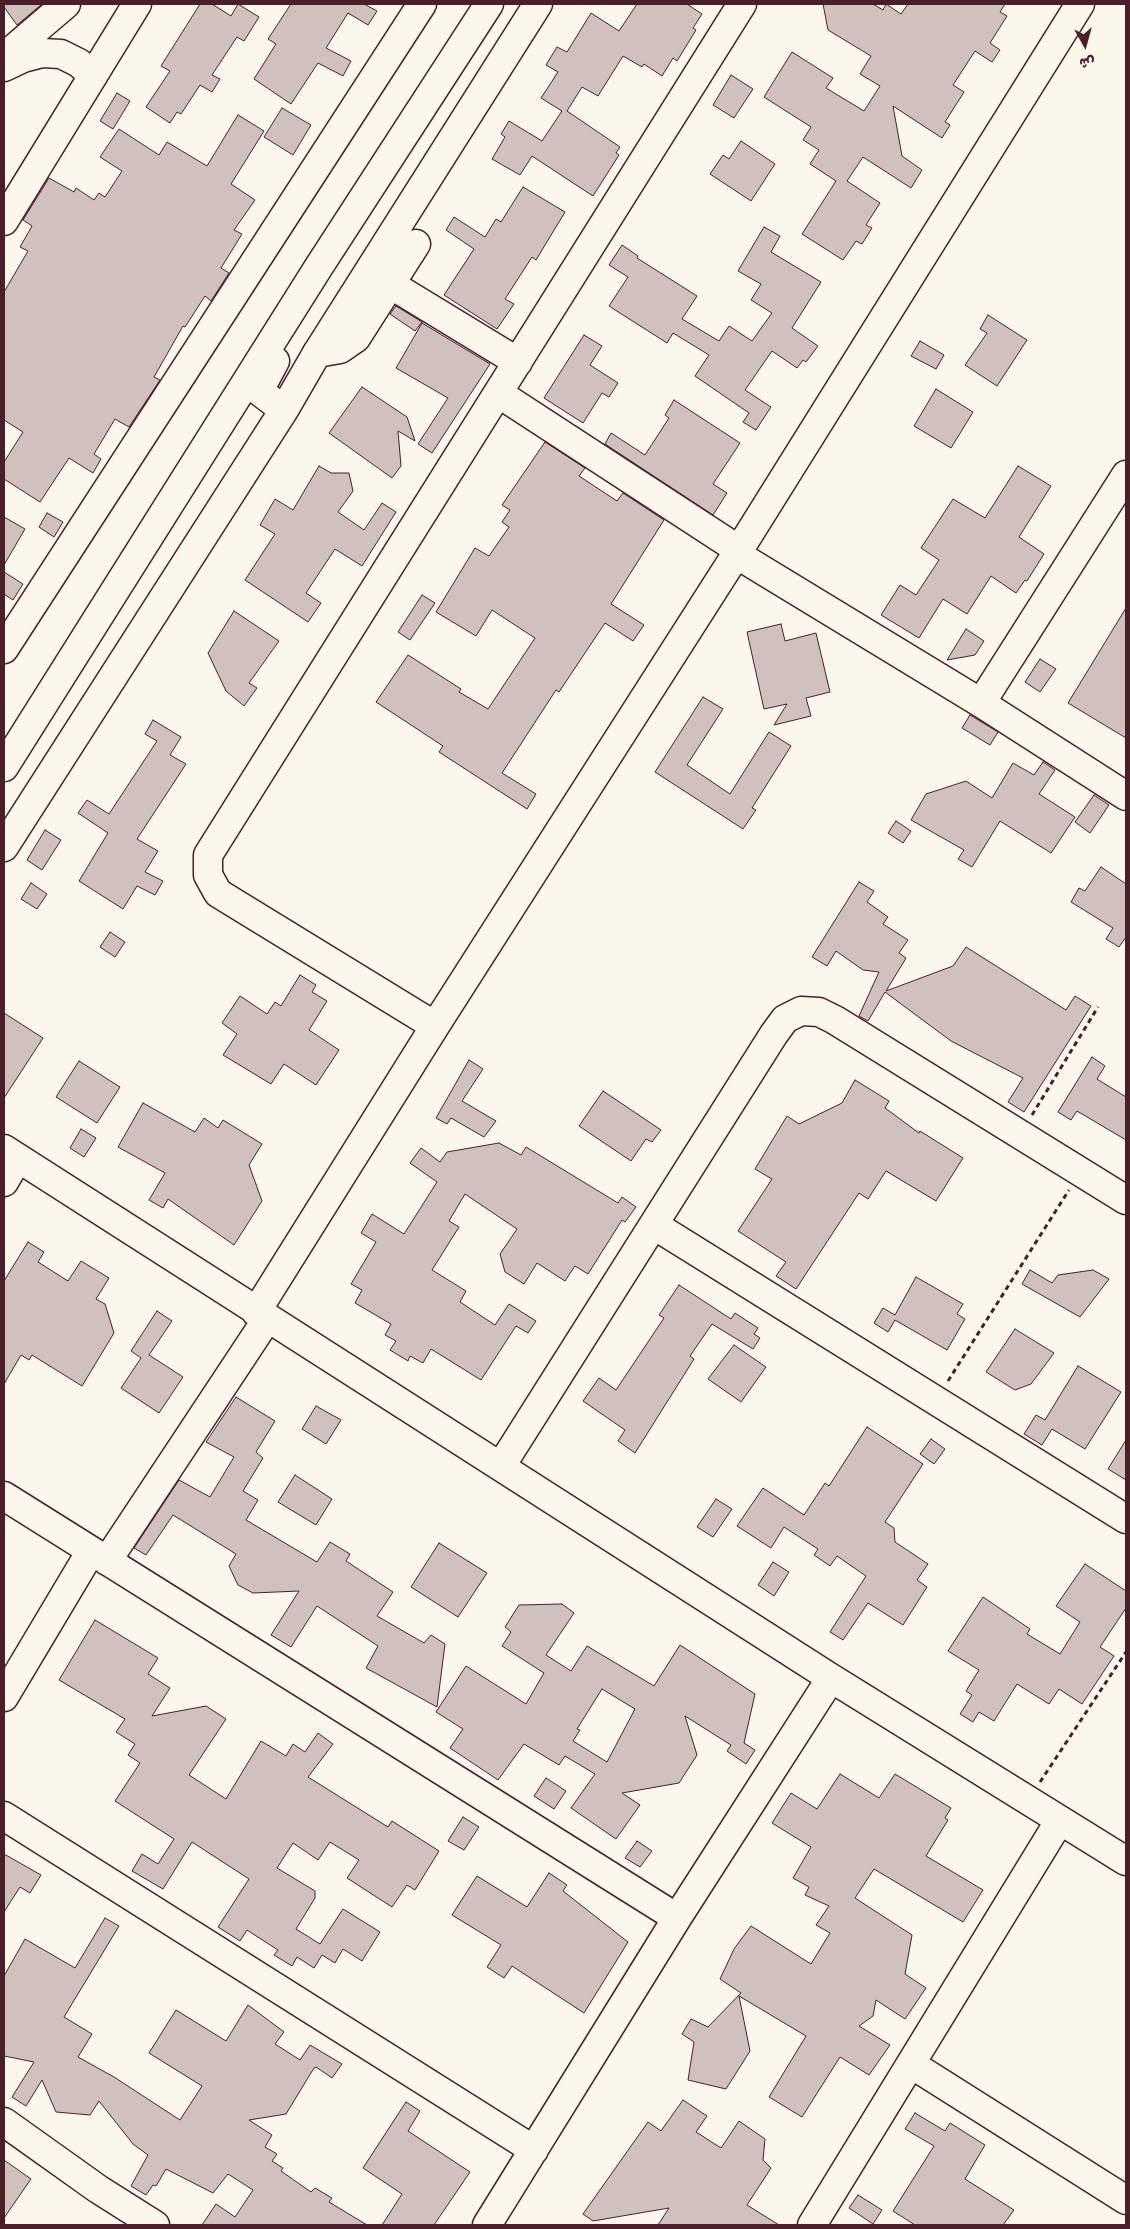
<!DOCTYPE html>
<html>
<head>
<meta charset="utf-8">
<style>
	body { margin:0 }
	#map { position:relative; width:1130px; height:2229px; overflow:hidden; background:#fbf7ec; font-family:"Gochi Hand","Playpen Sans Arabic",sans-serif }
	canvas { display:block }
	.frame { position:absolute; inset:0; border:5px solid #4a1f2b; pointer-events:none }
	.north { position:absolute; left:1060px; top:20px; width:50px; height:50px; -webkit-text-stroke:4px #fbf7ec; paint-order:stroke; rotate:173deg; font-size:14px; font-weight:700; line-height:20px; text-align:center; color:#4a1f2b }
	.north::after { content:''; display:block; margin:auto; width:18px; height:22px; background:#4a1f2b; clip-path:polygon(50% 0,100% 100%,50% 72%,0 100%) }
</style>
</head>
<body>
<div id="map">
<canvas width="1130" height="2229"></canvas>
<div class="frame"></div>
<div class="north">ش</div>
</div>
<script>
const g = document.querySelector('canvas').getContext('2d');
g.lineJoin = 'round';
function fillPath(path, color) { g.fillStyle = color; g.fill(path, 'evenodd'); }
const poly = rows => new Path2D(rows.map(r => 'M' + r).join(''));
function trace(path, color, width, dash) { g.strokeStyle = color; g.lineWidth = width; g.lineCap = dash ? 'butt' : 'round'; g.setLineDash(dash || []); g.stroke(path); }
const building = poly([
	[4,4,42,4,17,25,4,7,4,4],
	[200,4,212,4,231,16,238,4,259,17,244,41,237,37,212,75,220,79,212,92,200,85,181,114,177,112,170,123,146,107,170,71,161,66,200,4],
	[291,4,364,4,377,11,368,25,348,13,326,48,351,61,343,76,318,63,291,104,254,79,276,44,268,39,291,4],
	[637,4,687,4,702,14,693,28,696,30,677,61,673,58,662,76,644,64,642,67,623,56,598,96,582,87,567,111,620,147,616,153,619,155,593,196,532,156,520,175,492,159,505,137,501,134,509,121,542,141,562,111,541,98,558,72,546,65,557,47,567,52,591,13,619,31,637,4],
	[823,4,873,4,883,10,886,4,901,14,908,4,1005,4,1000,12,1007,16,990,43,1000,50,992,62,975,51,953,85,964,92,945,122,950,125,942,138,893,106,902,156,922,170,911,188,863,157,847,181,880,203,866,225,872,228,862,244,856,241,843,260,802,234,836,181,810,164,819,150,803,140,811,127,764,97,792,52,833,78,826,88,864,111,880,86,860,74,871,56,828,30,823,4],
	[731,75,753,89,734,118,713,105,731,75],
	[117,93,130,101,113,129,100,121,117,93],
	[282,108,311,125,293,155,264,137,282,108],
	[238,115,264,131,231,184,255,200,234,230,242,234,221,268,229,273,211,301,205,296,185,327,183,326,154,377,160,380,129,427,115,419,94,454,101,459,93,473,69,458,40,502,4,479,4,462,23,432,4,420,4,292,28,251,20,247,32,226,23,220,49,178,74,192,76,188,94,200,99,193,105,197,122,171,100,157,119,129,159,155,167,142,207,166,238,115],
	[741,141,775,164,751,201,710,174,723,155,729,159,741,141],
	[523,187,565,212,536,260,532,257,505,299,514,304,497,329,444,295,474,249,446,230,454,217,485,237,496,219,501,222,523,187],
	[764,227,780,236,771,252,821,282,792,328,818,346,806,362,803,360,797,368,772,351,745,390,771,407,756,430,743,422,749,413,695,376,709,355,673,333,667,343,609,306,628,277,609,265,622,245,638,256,637,258,697,296,682,319,719,341,729,326,752,341,772,313,751,300,761,284,738,271,764,227],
	[396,306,422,322,415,331,390,314,396,306],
	[988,315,1027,340,997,386,965,365,987,333,980,329,988,315],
	[422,323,490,364,432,453,418,444,448,398,396,368,422,323],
	[584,335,602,346,590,365,618,383,609,397,602,393,583,423,544,398,584,335],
	[920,341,944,355,936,369,911,356,920,341],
	[362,387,407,417,415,441,398,431,401,466,392,478,329,433,362,387],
	[936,389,973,412,951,448,914,426,936,389],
	[674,400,740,443,713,484,727,493,713,515,605,444,611,433,645,455,669,418,665,415,674,400],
	[545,442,585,468,579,476,617,501,623,493,664,520,611,604,644,625,633,641,605,623,559,692,556,690,502,773,536,794,527,809,439,752,443,746,376,702,408,655,461,689,459,692,488,709,535,638,492,610,476,636,436,612,475,548,489,556,509,527,502,522,510,510,502,505,545,442],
	[319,466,331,473,349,473,353,491,338,512,364,530,382,503,396,512,362,566,335,549,306,593,321,603,308,622,245,580,275,534,260,525,275,499,293,510,319,466],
	[1018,466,1051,486,1019,537,1044,554,1027,581,1025,580,1016,593,991,576,967,614,943,599,919,638,881,615,900,585,916,595,939,560,921,548,953,499,985,518,1018,466],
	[47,513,63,522,54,537,39,527,47,513],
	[4,517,25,529,4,565,4,517],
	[4,572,23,584,13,600,4,594,4,572],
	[422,595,435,603,410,640,398,632,422,595],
	[1126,608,1126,738,1068,703,1126,608],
	[234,611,279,641,249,683,257,688,244,706,226,691,208,653,234,611],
	[781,624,785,641,816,633,830,692,806,698,811,716,774,725,787,704,764,709,747,632,781,624],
	[966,629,984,641,975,655,947,660,966,629],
	[1040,659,1056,669,1040,692,1025,682,1040,659],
	[703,697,723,709,687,765,730,794,769,732,791,746,752,808,756,810,743,829,655,772,703,697],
	[970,715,998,732,990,745,962,728,970,715],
	[153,720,181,737,170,755,186,764,137,839,158,851,145,872,163,881,155,895,137,886,123,909,79,881,108,833,78,813,87,800,109,814,157,741,145,734,153,720],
	[1043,762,1055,770,1039,794,1075,817,1051,853,1000,821,972,867,958,859,964,850,911,820,926,794,966,781,992,798,1013,763,1034,775,1043,762],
	[1094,795,1109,805,1090,833,1075,822,1094,795],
	[896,821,911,831,903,843,888,833,896,821],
	[45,830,61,840,42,870,27,860,45,830],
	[1101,867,1126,884,1126,937,1119,947,1106,939,1113,928,1071,902,1079,888,1085,891,1101,867],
	[859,882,874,891,867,902,888,917,883,924,908,940,899,953,906,958,886,991,953,966,966,947,1066,1010,1075,996,1091,1006,1024,1112,1008,1102,1023,1078,951,1041,885,992,868,1021,859,1016,879,972,863,970,836,951,827,966,812,957,859,882],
	[31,883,47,894,37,909,21,899,31,883],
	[110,932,125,942,115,957,100,947,110,932],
	[300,975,316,985,312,992,327,1001,309,1030,339,1050,316,1085,284,1064,271,1084,223,1055,237,1034,222,1023,240,996,267,1014,275,1002,281,1006,300,975],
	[4,1013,43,1038,4,1098,4,1013],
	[1092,1057,1105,1066,1097,1079,1126,1097,1126,1140,1077,1111,1071,1120,1058,1112,1092,1057],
	[469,1060,483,1069,462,1101,496,1121,484,1137,451,1118,447,1124,436,1118,469,1060],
	[79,1061,120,1087,97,1123,56,1097,79,1061],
	[855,1080,889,1101,885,1108,919,1133,920,1131,963,1158,936,1201,886,1171,868,1199,859,1193,796,1289,776,1276,786,1262,738,1231,772,1179,755,1169,787,1116,799,1124,842,1103,855,1080],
	[603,1091,661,1130,652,1142,646,1139,631,1161,579,1126,603,1091],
	[143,1103,195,1132,204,1118,218,1128,223,1120,262,1144,249,1165,262,1201,234,1245,168,1199,163,1208,149,1200,165,1173,118,1147,143,1103],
	[81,1129,96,1138,84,1157,70,1148,81,1129],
	[499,1143,521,1155,526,1147,618,1203,622,1197,636,1207,625,1222,622,1220,588,1274,575,1266,565,1281,537,1263,524,1284,505,1272,500,1254,517,1229,465,1194,449,1221,459,1227,432,1270,466,1291,460,1302,495,1325,509,1304,536,1321,528,1333,516,1326,481,1380,431,1349,423,1363,410,1356,408,1361,390,1350,396,1341,385,1335,391,1324,355,1303,362,1290,351,1284,376,1242,361,1233,372,1214,404,1234,437,1182,410,1163,421,1148,440,1162,447,1152,499,1143],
	[28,1242,44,1252,38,1262,68,1281,81,1261,109,1278,96,1299,105,1304,114,1333,82,1386,32,1355,29,1360,21,1355,4,1384,4,1281,28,1242],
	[1030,1270,1052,1283,1058,1275,1093,1270,1109,1279,1080,1317,1022,1284,1030,1270],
	[916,1277,963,1304,957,1314,965,1319,947,1350,895,1320,888,1332,874,1323,883,1308,895,1315,916,1277],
	[679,1285,731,1319,735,1313,758,1328,754,1334,760,1338,753,1349,712,1324,690,1356,694,1359,635,1453,618,1441,625,1430,583,1401,599,1378,616,1390,664,1318,659,1315,679,1285],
	[157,1311,172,1321,149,1355,183,1377,159,1413,121,1388,141,1358,131,1351,157,1311],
	[1015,1329,1054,1353,1031,1384,1015,1390,986,1372,1015,1329],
	[734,1345,766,1367,741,1402,708,1379,734,1345],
	[1078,1366,1121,1392,1085,1449,1052,1429,1042,1445,1024,1434,1036,1415,1045,1420,1078,1366],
	[236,1397,275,1421,256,1452,263,1458,243,1491,258,1500,246,1520,317,1562,330,1542,350,1554,346,1561,393,1592,377,1616,424,1643,431,1635,445,1644,437,1707,366,1668,378,1646,317,1606,291,1647,271,1635,299,1591,253,1593,238,1585,229,1566,236,1554,173,1515,146,1555,134,1548,179,1480,210,1497,234,1457,206,1442,236,1397],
	[316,1406,341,1420,326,1444,302,1429,316,1406],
	[867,1427,923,1464,885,1522,894,1528,895,1542,928,1564,917,1580,927,1587,903,1625,868,1603,843,1640,830,1632,866,1576,837,1556,830,1566,814,1555,818,1549,784,1527,771,1548,737,1526,763,1488,804,1515,825,1483,829,1486,867,1427],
	[931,1439,945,1449,934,1464,920,1454,931,1439],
	[1126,1440,1126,1480,1108,1469,1126,1440],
	[295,1475,332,1499,316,1525,278,1502,295,1475],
	[716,1499,732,1509,713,1537,697,1527,716,1499],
	[439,1543,487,1573,458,1617,411,1587,439,1543],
	[773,1562,789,1572,774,1596,758,1585,773,1562],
	[1085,1564,1126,1591,1126,1608,1100,1647,1114,1656,1082,1704,1059,1689,1049,1704,1017,1684,994,1721,979,1712,973,1722,960,1714,972,1695,966,1691,979,1670,948,1651,983,1597,1030,1629,1027,1634,1060,1654,1080,1622,1056,1606,1085,1564],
	[562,1604,574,1613,546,1655,571,1671,587,1646,654,1686,680,1645,755,1694,744,1743,755,1750,746,1764,727,1751,731,1745,685,1716,697,1755,679,1783,622,1793,640,1805,616,1839,571,1808,595,1774,565,1756,559,1765,524,1744,498,1780,450,1748,463,1729,436,1712,466,1666,526,1704,544,1673,502,1646,511,1632,505,1627,519,1605,562,1604],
	[602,1689,635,1709,607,1762,573,1741,580,1730,577,1729,602,1689],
	[95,1620,158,1658,148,1674,170,1688,152,1716,206,1706,226,1719,189,1775,226,1799,261,1741,286,1756,293,1744,305,1752,318,1733,333,1744,308,1777,388,1827,392,1821,439,1851,415,1890,407,1885,392,1907,347,1878,359,1860,330,1842,318,1860,293,1843,277,1868,315,1891,315,1898,296,1929,320,1944,343,1909,380,1932,362,1961,343,1949,335,1963,322,1955,314,1968,297,1957,292,1966,274,1955,278,1950,247,1930,240,1941,218,1927,249,1879,192,1842,163,1889,132,1871,142,1854,158,1864,174,1839,115,1801,140,1763,128,1755,135,1744,116,1732,125,1719,59,1680,95,1620],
	[840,1774,879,1798,895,1774,951,1808,945,1818,948,1820,926,1856,983,1890,963,1922,874,1869,855,1898,912,1935,905,1974,926,1988,905,2019,876,2000,873,2016,859,2026,890,2045,869,2075,840,2057,802,2117,769,2097,806,2036,739,1996,750,2051,726,2089,688,2080,694,2042,682,2034,691,2019,708,2027,741,1993,720,1979,734,1949,751,1926,811,1964,830,1933,816,1925,829,1906,805,1895,809,1887,793,1878,811,1847,772,1823,791,1793,817,1809,840,1774],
	[546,1778,566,1791,554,1809,534,1796,546,1778],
	[463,1817,479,1827,464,1850,448,1841,463,1817],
	[637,1841,652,1851,640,1867,625,1858,637,1841],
	[4,1854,41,1875,30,1893,20,1887,4,1912,4,1854],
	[549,1873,567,1885,563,1891,628,1942,584,2013,512,1966,504,1978,487,1967,501,1945,452,1915,477,1876,527,1907,549,1873],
	[105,1918,119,1926,64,2017,92,2034,78,2057,114,2077,180,2120,202,2086,149,2053,176,2010,226,2041,248,2005,284,2032,275,2044,300,2060,310,2045,342,2064,332,2078,316,2067,314,2068,286,2114,249,2120,272,2135,265,2147,277,2154,272,2161,283,2168,281,2171,311,2192,315,2188,332,2198,329,2202,367,2225,202,2225,216,2204,235,2217,253,2190,228,2174,213,2193,166,2169,156,2186,153,2185,146,2195,131,2186,148,2155,133,2144,99,2101,90,2115,56,2112,42,2080,26,2106,12,2097,34,2062,4,2056,4,1976,25,1939,75,1968,105,1918],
	[683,2100,707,2116,696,2132,721,2148,739,2121,765,2139,763,2160,771,2168,747,2205,779,2225,658,2225,669,2208,593,2221,583,2214,648,2122,661,2131,683,2100],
	[406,2102,420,2111,408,2131,470,2172,434,2225,382,2225,402,2194,363,2168,406,2102],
	[915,2113,945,2131,950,2123,985,2145,965,2179,1014,2210,1003,2225,915,2225,893,2211,934,2146,905,2129,915,2113],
	[4,2160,31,2179,4,2218,4,2160],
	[858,2195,882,2210,873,2224,849,2208,858,2195]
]);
const path = poly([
	[1032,1115,1098,1007],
	[948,1381,1069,1190],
	[1040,1782,1126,1652]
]);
const minor = poly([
	[4,57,66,4],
	[4,67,23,58,42,53,61,54,79,63,93,76],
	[4,221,137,4],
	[390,284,518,362],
	[317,353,340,349,356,338,416,244],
	[498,393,739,550],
	[736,554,981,703,1126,796],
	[4,649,422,4],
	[981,703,1126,475],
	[435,1026,218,893,208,875,208,855,742,4],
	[4,1149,831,1678,1126,1861],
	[4,1182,18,1158],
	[654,1225,1126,1519],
	[256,1312,435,1026,739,550,1080,4],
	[501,1466,774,1034,785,1019,801,1011,819,1012,835,1020,1126,1200],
	[4,1496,677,1918],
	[107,1561,267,1319],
	[4,1697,91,1551],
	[4,1816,534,2150],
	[911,2064,1126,2200],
	[4,2122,98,2189,155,2225],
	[487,2225,677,1918,831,1678],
	[812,2225,1060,1820]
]);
const major = poly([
	[275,361,259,391,284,410],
	[4,767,318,268,489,4],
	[4,847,284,410,317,353,538,4]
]);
fillPath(building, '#cfc2bc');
trace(building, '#4a1f2b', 1);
trace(minor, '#4a1f2b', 31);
trace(major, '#4a1f2b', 31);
trace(path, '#4a1f2b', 3, [5, 4]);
trace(minor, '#fbf7ec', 28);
trace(major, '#fbf7ec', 28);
</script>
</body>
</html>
